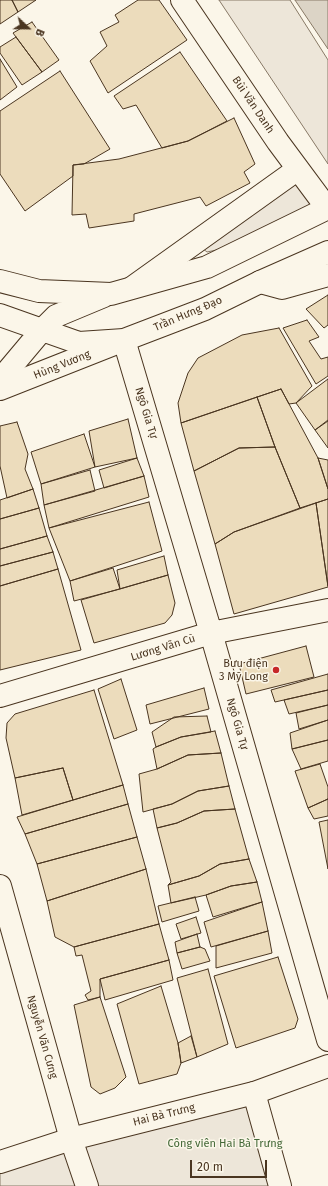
<!DOCTYPE html>
<html>
<head>
<meta charset="utf-8">
<style>
	body { margin:0 }
	#map { position:relative; width:328px; height:1186px; overflow:hidden; background:#fbf6e9; font-family:"Fira Sans",sans-serif }
	canvas { display:block }
	.north { position:absolute; left:8px; top:8px; width:40px; height:40px; -webkit-text-stroke:3px #fbf6e9; paint-order:stroke; rotate:112deg; font-size:11px; font-weight:700; line-height:16px; text-align:center; color:#4a3520 }
	.north::after { content:''; display:block; margin:auto; width:14px; height:18px; background:#4a3520; clip-path:polygon(50% 0,100% 100%,50% 72%,0 100%) }
	.scale { position:absolute; left:190px; top:1160px; width:77px; height:18px; box-sizing:border-box; border:2px solid #4a3520; border-top:0; padding-left:5px; font-size:12px; line-height:14px; white-space:nowrap; color:#4a3520; -webkit-text-stroke:3px #fbf6e9; paint-order:stroke }
</style>
</head>
<body>
<div id="map">
<canvas width="328" height="1186"></canvas>
<div class="north">B</div>
<div class="scale">20 m</div>
</div>
<script>
const g = document.querySelector('canvas').getContext('2d');
g.lineJoin = 'round';
function fillPath(path, color) { g.fillStyle = color; g.fill(path, 'evenodd'); }
const poly = rows => new Path2D(rows.map(r => 'M' + r).join(''));
function trace(path, color, width, dash) { g.strokeStyle = color; g.lineWidth = width; g.lineCap = dash ? 'butt' : 'round'; g.setLineDash(dash || []); g.stroke(path); }
function drawText(font, color, halo, rows, align = 'center') {
  g.font = font + ' "Fira Sans",sans-serif'; g.lineWidth = 3; g.setLineDash([]); g.textBaseline = 'middle'; g.strokeStyle = halo; g.fillStyle = color; for (const [text, x, y, turn = 0] of rows) {
    g.save(); g.translate(x, y); g.rotate((+turn || 0) * Math.PI / 180); g.textAlign = isNaN(turn) ? turn : align; if (halo) g.strokeText(text, 0, 0); g.fillText(text, 0, 0); g.restore();
  }
}
const green = poly([
	[219,0,290,0,328,60,328,164,219,0],
	[296,182,314,205,235,246,207,252,202,248,296,182],
	[254,1093,280,1186,0,1186,0,1167,254,1093]
]);
const water = poly([
	[295,0,328,0,328,49,295,0]
]);
const building = poly([
	[0,0,12,0,18,12,0,24,0,0],
	[12,0,36,0,18,12,12,0],
	[138,0,159,0,187,40,108,93,90,61,107,46,100,32,119,22,115,15,138,0],
	[32,22,59,60,42,72,13,33,32,22],
	[16,37,42,72,22,85,0,53,0,47,16,37],
	[180,52,227,121,188,141,162,148,136,105,123,109,114,96,180,52],
	[0,59,17,87,0,100,0,59],
	[60,71,110,149,84,164,73,165,73,176,25,211,0,174,0,111,60,71],
	[234,118,255,164,244,172,250,183,206,206,200,197,134,214,134,221,89,228,86,214,72,215,73,165,119,159,188,141,234,118],
	[328,295,328,325,324,328,306,309,328,295],
	[307,320,319,337,309,341,321,359,328,357,328,376,316,384,283,328,307,320],
	[279,328,312,386,296,403,289,404,281,389,181,423,178,403,188,373,198,358,242,335,279,328],
	[328,379,328,420,315,430,296,403,328,379],
	[281,389,318,458,328,489,328,499,300,508,275,447,257,397,281,389],
	[257,397,275,447,239,448,194,471,181,423,257,397],
	[128,419,137,458,95,467,89,431,128,419],
	[328,421,328,448,315,430,328,421],
	[17,422,28,454,25,469,33,489,7,498,0,466,0,426,17,422],
	[84,434,95,467,41,484,31,452,84,434],
	[275,447,300,508,234,532,215,544,194,471,239,448,275,447],
	[137,458,144,476,104,488,99,470,137,458],
	[318,458,328,460,328,489,318,458],
	[90,470,95,491,44,505,41,484,90,470],
	[144,476,149,497,49,528,44,505,144,476],
	[33,489,39,508,0,519,0,500,33,489],
	[328,499,328,586,316,503,328,499],
	[149,502,162,551,70,581,49,528,149,502],
	[316,503,328,587,234,614,215,544,234,532,316,503],
	[39,508,47,536,0,549,0,519,39,508],
	[47,536,53,552,0,566,0,549,47,536],
	[53,552,58,569,0,586,0,566,53,552],
	[164,556,168,575,120,589,117,570,164,556],
	[113,568,120,589,74,601,70,581,113,568],
	[58,569,81,650,0,670,0,586,58,569],
	[168,575,175,603,172,615,165,623,94,643,81,600,168,575],
	[306,646,314,677,246,694,239,664,306,646],
	[328,674,328,690,275,702,271,690,328,674],
	[121,679,137,730,114,739,98,689,121,679],
	[204,688,209,709,150,724,146,705,204,688],
	[94,690,123,785,73,800,63,768,15,778,6,738,7,723,15,714,94,690],
	[328,690,328,705,289,714,284,700,328,690],
	[328,705,328,720,299,729,296,713,328,705],
	[207,716,211,732,181,737,156,747,152,732,174,717,207,716],
	[328,720,328,740,292,749,290,733,328,720],
	[215,731,221,753,188,755,157,769,153,749,156,747,181,737,215,731],
	[328,740,328,761,301,769,292,749,328,740],
	[221,753,229,786,198,791,172,804,143,812,139,774,157,769,188,755,221,753],
	[320,764,328,787,328,799,308,808,295,771,320,764],
	[63,768,73,800,22,815,15,778,63,768],
	[123,785,128,804,25,834,17,817,123,785],
	[229,786,235,809,204,811,177,823,157,828,153,809,172,804,198,791,229,786],
	[328,799,328,816,314,819,308,808,328,799],
	[128,804,137,837,37,864,25,834,128,804],
	[235,809,249,859,220,864,199,876,168,885,171,882,157,828,177,823,204,811,235,809],
	[328,820,328,869,319,822,328,820],
	[137,837,146,869,47,901,37,864,137,837],
	[249,859,257,882,231,886,206,895,171,903,168,885,199,876,220,864,249,859],
	[146,869,159,924,74,947,55,937,47,901,146,869],
	[257,882,262,902,213,917,206,895,231,886,257,882],
	[195,897,199,911,162,922,158,906,195,897],
	[262,902,268,931,211,947,204,922,262,902],
	[196,917,201,933,181,939,176,924,196,917],
	[159,924,169,960,100,979,100,997,88,1000,85,995,91,991,82,955,76,956,74,947,159,924],
	[268,931,272,953,216,968,216,946,268,931],
	[197,934,200,947,177,953,175,942,197,934],
	[200,947,205,949,210,961,182,969,177,953,200,947],
	[278,957,298,1019,295,1028,236,1048,214,976,278,957],
	[169,960,173,980,105,1000,100,979,169,960],
	[208,969,228,1044,197,1057,177,978,208,969],
	[161,986,178,1043,181,1063,177,1074,139,1084,117,1004,161,986],
	[100,997,126,1077,115,1088,100,1094,91,1087,74,1005,100,997],
	[191,1036,197,1057,181,1063,178,1043,191,1036]
]);
const street = poly([
	[182,0,278,142,327,208],
	[260,282,282,288,328,275],
	[133,287,298,169],
	[124,340,211,633,328,1040],
	[0,696,211,633,328,610],
	[0,886,71,1139,87,1186],
	[254,1093,280,1186]
]);
const secondary = poly([
	[0,389,119,342],
	[0,1162,71,1139,254,1093,328,1066]
]);
const highway = poly([
	[0,281,39,291,111,294,207,267,328,208],
	[0,315,79,343,124,340,205,309,260,282,328,252],
	[0,380,42,330,56,316,104,296]
]);
const markers = [
	[276,670,4,"#c62828"]
];
const streetNames = [
	["Bùi Văn Danh",253,105,56],
	["Trần Hưng Đạo",188,314,-23],
	["Hùng Vương",62,365,-22],
	["Ngô Gia Tự",146,413,73],
	["Lương Vãn Cù",163,648,-17],
	["Ngô Gia Tự",237,724,74],
	["Nguyễn Văn Cưng",42,1037,74],
	["Hai Bà Trưng",164,1115,-14]
];
const poiNames = [
	["Bưu điện",268,664],
	["3 Mỹ Long",268,677]
];
const parkNames = [
	["Công viên Hai Bà Trưng",225,1144]
];
fillPath(green, '#ede6d9');
trace(green, '#887966', 1);
fillPath(water, '#dcd4c6');
trace(water, '#887966', 1);
fillPath(building, '#ecdcbc');
trace(building, '#4a3520', 1);
trace(street, '#4a3520', 24);
trace(secondary, '#4a3520', 24);
trace(highway, '#4a3520', 24);
trace(street, '#fbf6e9', 22);
trace(secondary, '#fbf6e9', 22);
trace(highway, '#fbf6e9', 22);
for (const [x, y, r, color] of markers) { const dot = new Path2D(); dot.arc(x, y, r, 0, 2 * Math.PI); g.fillStyle = color; g.fill(dot); trace(dot, '#fbf6e9', 1.5); }
drawText('11px', '#4a3520', '#fbf6e9', streetNames);
drawText('11px', '#4a3520', '#fbf6e9', poiNames, 'right');
drawText('11px', '#436837', '#fbf6e9', parkNames);
</script>
</body>
</html>
